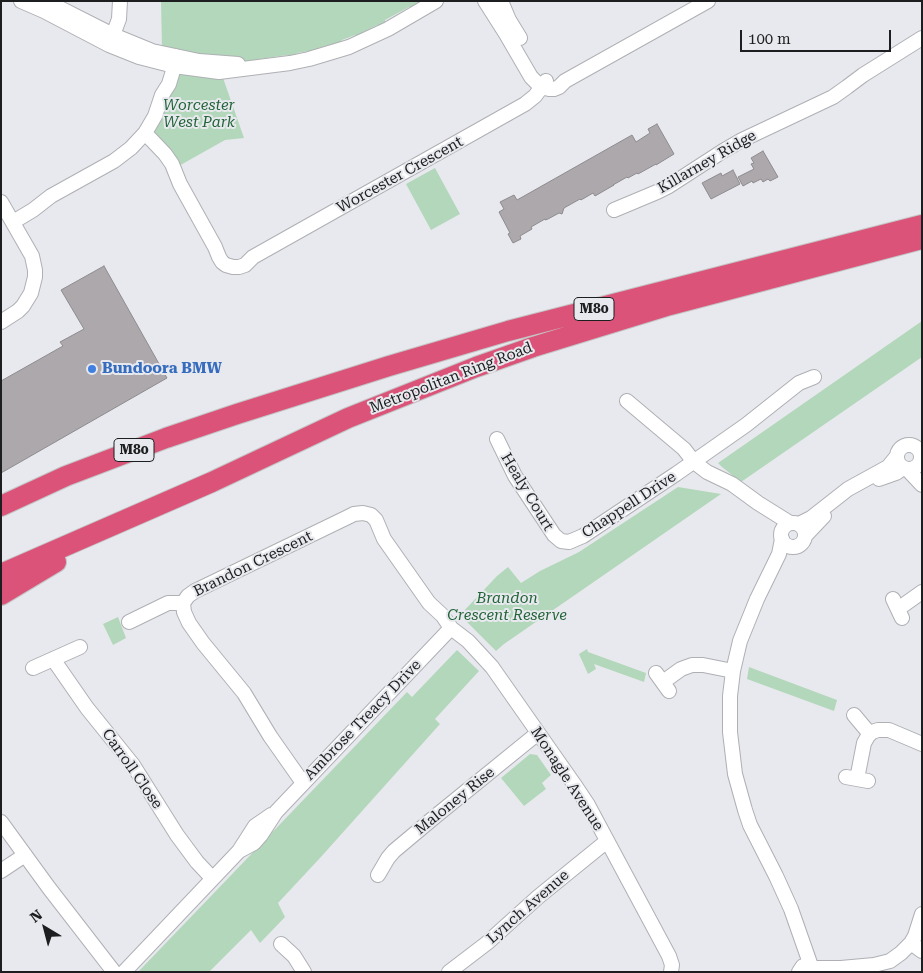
<!DOCTYPE html>
<html>
<head>
<meta charset="utf-8">
<style>
	body { margin:0 }
	#map { position:relative; width:923px; height:973px; overflow:hidden; background:#e8e9ee; font-family:"Roboto Serif",serif }
	canvas { display:block }
	.frame { position:absolute; inset:0; border:2px solid #1d1e1f; pointer-events:none }
	.north { position:absolute; left:20px; top:903px; width:50px; height:50px; -webkit-text-stroke:4px #e8e9ee; paint-order:stroke; rotate:323deg; font-size:14px; font-weight:700; line-height:20px; text-align:center; color:#1d1e1f }
	.north::after { content:''; display:block; margin:auto; width:18px; height:22px; background:#1d1e1f; clip-path:polygon(50% 0,100% 100%,50% 72%,0 100%) }
	.scale { position:absolute; left:740px; top:30px; width:151px; height:22px; box-sizing:border-box; border:2px solid #1d1e1f; border-top:0; padding-left:6px; font-size:15px; line-height:18px; white-space:nowrap; color:#1d1e1f; -webkit-text-stroke:4px #e8e9ee; paint-order:stroke }
</style>
</head>
<body>
<div id="map">
<canvas width="923" height="973"></canvas>
<div class="frame"></div>
<div class="north">N</div>
<div class="scale">100 m</div>
</div>
<script>
const g = document.querySelector('canvas').getContext('2d');
g.lineJoin = 'round';
function fillPath(path, color) { g.fillStyle = color; g.fill(path, 'evenodd'); }
const poly = rows => new Path2D(rows.map(r => 'M' + r).join(''));
function trace(path, color, width, dash) { g.strokeStyle = color; g.lineWidth = width; g.lineCap = dash ? 'butt' : 'round'; g.setLineDash(dash || []); g.stroke(path); }
function drawText(font, color, halo, rows, align = 'center') {
  g.font = font + ' "Roboto Serif",serif'; g.lineWidth = 4; g.setLineDash([]); g.textBaseline = 'middle'; g.strokeStyle = halo; g.fillStyle = color; for (const [text, x, y, turn = 0] of rows) {
    g.save(); g.translate(x, y); g.rotate((+turn || 0) * Math.PI / 180); g.textAlign = isNaN(turn) ? turn : align; if (halo) g.strokeText(text, 0, 0); g.fillText(text, 0, 0); g.restore();
  }
}
const green = poly([
	[161,1,425,1,414,8,409,7,385,20,385,25,381,27,377,25,363,32,362,36,360,37,355,35,342,40,339,45,336,46,333,44,318,48,316,52,312,53,309,51,297,53,294,57,291,58,287,55,259,59,255,62,202,58,162,50],
	[185,72,222,75,244,138,225,140,177,167,155,135,154,130,168,94,177,76],
	[435,168,460,214,431,230,406,184],
	[922,321,922,357,741,482,722,467,718,463],
	[678,487,721,494,504,644,496,651,460,615,497,576,508,567,521,583,540,571,579,552],
	[118,617,126,638,113,645,103,624],
	[587,649,588,652,646,673,644,682,594,664,596,669,588,674,579,654],
	[457,650,479,671,435,719,440,724,320,858,278,903,285,917,260,943,251,930,209,972,138,972,407,692,412,697],
	[749,667,837,700,834,711,747,679],
	[530,754,537,755,551,775,542,783,546,789,524,806,501,778]
]);
const building = poly([
	[657,124,674,154,656,165,656,164,638,174,637,173,628,178,627,177,613,185,614,185,595,196,593,193,581,200,580,199,564,208,562,214,559,213,548,219,545,220,545,219,531,227,532,229,520,236,521,239,513,243,508,234,510,233,499,212,504,209,500,202,514,195,517,200,632,135,636,142,650,133,648,129,657,124],
	[763,151,778,177,770,181,768,179,763,182,761,179,753,183,752,181,743,186,738,177,754,169,751,164,754,163,751,158,763,151],
	[733,170,740,184,711,199,702,183,721,173,722,176,733,170],
	[104,266,167,378,1,473,1,381,63,346,60,342,84,329,61,290,104,266]
]);
const minor = poly([
	[21,1,44,11,109,45,139,57,174,66,219,72,290,63,309,59,349,47,388,29,436,1],
	[46,1,113,35,152,51,199,61,238,64],
	[485,1,506,34,531,77,541,87,549,89,554,89,559,87,565,81,708,1],
	[501,1,509,20,520,38],
	[113,35,119,19,120,1],
	[145,133,165,154,172,164,180,184,215,247,219,257,222,262,226,265,233,267,239,267,245,265,253,257,525,104,535,96,546,81],
	[1,202,32,256,35,270,35,277,31,293,23,306,18,311,1,322],
	[614,210,657,192,669,186,723,151,742,140,833,97,847,87,863,75,922,38],
	[13,222,33,210,51,196,114,161,131,148,145,133,155,116,162,95,169,84,172,74,176,56],
	[627,401,684,449,694,462,707,472,732,484,758,503,790,523],
	[497,439,515,476,554,535,561,541,569,542,583,536,676,474,746,425,799,383,814,377],
	'897 457a12 12 0 1 1 24 0a12 12 0 1 1-24 0Z',
	[907,469,922,485],
	[879,479,896,473,903,468],
	'781 535a12 12 0 1 1 24 0a12 12 0 1 1-24 0Z',
	[799,524,811,518,848,489,888,467,897,456],
	[806,535,824,516],
	[782,539,779,554,757,599,740,641,733,671,730,696,730,732,735,774,745,810,750,825,776,876,791,909,811,966],
	[893,599,902,618],
	[898,609,922,592],
	[129,622,168,603,183,603],
	[53,659,87,708,133,765,177,835,197,862,212,878],
	[33,668,80,647],
	[656,673,669,691],
	[663,682,681,669,692,665,703,665,733,671],
	[854,715,870,734],
	[846,777,868,781],
	[857,779,864,743,868,736,872,732,878,730,889,730,922,744],
	[303,783,270,736,244,693,203,643,189,623,184,612,183,603,188,596,195,591,348,517,354,514,363,513,371,515,376,520,384,539,429,603,443,616,451,628,468,641,492,667,574,784,588,805,669,956,672,965,671,972],
	[1,822,49,888,114,972],
	[239,851,254,843,261,835,276,812,451,628],
	[1,871,25,855],
	[378,875,388,858,394,851,437,815,538,733],
	[911,943,922,951],
	[281,944,294,956,304,972],
	[813,968,841,968,874,965,890,961,901,953,911,943,915,936,922,914],
	[124,972,239,851,255,826,271,815],
	[449,972,487,943,538,897,607,841],
	[799,972,803,966,808,965,812,967,815,971]
]);
const highway = poly([
	[1,506,66,476,166,438,237,414,389,366,508,331,922,225],
	[1,574,212,482,348,418,476,367,533,347,670,305,922,239],
	[1,595,56,562]
]);
const markers = [
	[92,369,5,"#3f7fe0"]
];
const shields = [
	[594,309,40],
	[134,450,40]
];
const shieldNames = [
	["M80",594,309],
	["M80",134,450]
];
const parkNames = [
	["Worcester",199,106],
	["West Park",199,123],
	["Brandon",507,599],
	["Crescent Reserve",507,616]
];
const streetNames = [
	["Killarney Ridge",707,162,-30],
	["Worcester Crescent",400,175,-29],
	["Metropolitan Ring Road",451,378,-21],
	["Healy Court",527,492,59],
	["Chappell Drive",629,505,-33],
	["Brandon Crescent",253,564,-26],
	["Ambrose Treacy Drive",363,720,-46],
	["Carroll Close",132,769,55],
	["Monagle Avenue",567,779,57],
	["Maloney Rise",455,801,-39],
	["Lynch Avenue",528,907,-41]
];
const shopNames = [
	["Bundoora BMW",102,369]
];
fillPath(green, '#b3d7ba');
fillPath(building, '#aca8ab');
trace(building, '#8e8b8e', 1);
trace(minor, '#aeb0b4', 16);
trace(highway, '#c4c4c5', 22);
trace(minor, '#fff', 14);
trace(highway, '#db5378', 20);
for (const [x, y, r, color] of markers) { const dot = new Path2D(); dot.arc(x, y, r, 0, 2 * Math.PI); g.fillStyle = color; g.fill(dot); trace(dot, '#e8e9ee', 2); }
for (const [x, y, w] of shields) { const box = new Path2D(); box.roundRect(x - w / 2, y - 11.5, w, 23, 4); g.fillStyle = '#e8e9ee'; g.fill(box); trace(box, '#1d1e1f', 1); }
drawText('bold 14px', '#1d1e1f', null, shieldNames);
drawText('italic 15px', '#226538', '#e8e9ee', parkNames);
drawText('15px', '#1d1e1f', '#e8e9ee', streetNames);
drawText('bold 15px', '#366cbe', '#e8e9ee', shopNames, 'left');
</script>
</body>
</html>
